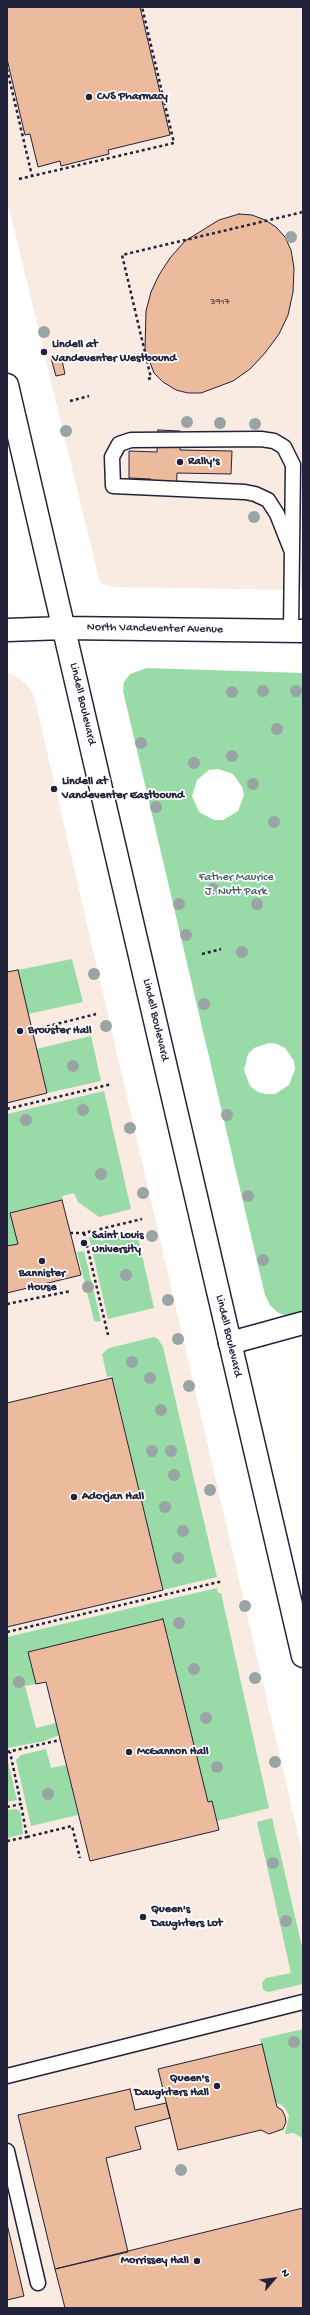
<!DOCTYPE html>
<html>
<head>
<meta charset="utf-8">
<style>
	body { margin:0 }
	#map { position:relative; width:310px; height:2315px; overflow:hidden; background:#fff; font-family:"Gochi Hand",sans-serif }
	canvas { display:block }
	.frame { position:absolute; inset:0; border:8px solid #22223b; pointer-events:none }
	.north { position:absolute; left:254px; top:2259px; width:40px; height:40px; -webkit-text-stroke:3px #fff; paint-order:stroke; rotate:62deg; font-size:11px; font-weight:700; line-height:16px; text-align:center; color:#22223b }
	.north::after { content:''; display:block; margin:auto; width:14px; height:18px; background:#22223b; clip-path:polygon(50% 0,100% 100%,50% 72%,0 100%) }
</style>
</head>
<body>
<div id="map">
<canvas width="310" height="2315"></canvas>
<div class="frame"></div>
<div class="north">N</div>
</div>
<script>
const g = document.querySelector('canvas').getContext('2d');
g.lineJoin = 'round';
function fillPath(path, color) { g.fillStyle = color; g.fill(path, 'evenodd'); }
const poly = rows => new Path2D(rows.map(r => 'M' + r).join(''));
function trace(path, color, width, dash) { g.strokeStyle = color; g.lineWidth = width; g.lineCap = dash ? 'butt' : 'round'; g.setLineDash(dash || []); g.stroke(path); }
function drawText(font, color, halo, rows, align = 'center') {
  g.font = font + ' "Gochi Hand",sans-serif'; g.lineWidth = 3.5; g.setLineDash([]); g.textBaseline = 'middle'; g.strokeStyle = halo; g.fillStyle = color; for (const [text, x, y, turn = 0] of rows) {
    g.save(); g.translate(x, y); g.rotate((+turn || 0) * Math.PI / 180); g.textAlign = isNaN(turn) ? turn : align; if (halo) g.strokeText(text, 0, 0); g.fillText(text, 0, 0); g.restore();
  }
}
const built = poly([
	[7,7,303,7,303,590,112,587,100,583,7,200],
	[7,673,17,677,25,683,33,693,36,704,303,1856,303,2308,7,2308]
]);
const green = poly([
	[147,668,303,673,303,1313,295,1316,286,1316,277,1312,270,1305,265,1295,123,691,124,682,130,674],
	[218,769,233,774,242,787,244,795,238,811,223,820,214,820,199,812,192,796,197,780,209,770],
	[269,1043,277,1044,285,1048,294,1061,295,1069,289,1085,275,1094,266,1094,258,1092,250,1086,244,1070,248,1054,254,1048],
	[72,959,83,1002,28,1014,18,970],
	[91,1036,101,1081,47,1093,36,1049],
	[104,1091,131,1209,99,1217,78,1202,74,1193,62,1196,62,1200,11,1213,18,1244,7,1246,7,1114],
	[137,1233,154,1308,108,1319,89,1237,98,1235,101,1241],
	[84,1251,101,1321,96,1322,94,1320,77,1252],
	[154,1337,158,1339,163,1347,217,1577,163,1590,112,1376,107,1377,102,1354,109,1348],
	[217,1588,218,1593,221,1593,269,1808,217,1821,212,1801,208,1802,163,1619,28,1652,36,1684,25,1686,36,1728,56,1723,59,1735,45,1741,7,1748,7,1637],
	[46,1749,51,1768,66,1765,78,1815,31,1826,16,1760,21,1755],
	[7,1757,17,1800,7,1802],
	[15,1809,19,1810,21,1815,23,1834,7,1838,7,1810],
	[272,1818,303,1951,303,1984,268,1992,263,1990,262,1983,266,1978,291,1973,257,1822],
	[303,2029,303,2138,293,2133,285,2134,289,2116,285,2108,280,2104,276,2103,260,2039]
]);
const building = poly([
	[7,7,140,7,170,135,108,150,109,154,61,166,60,161,38,167,30,134,25,135,7,59,7,7],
	[239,214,252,215,265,220,276,227,285,237,291,250,294,268,293,292,288,315,279,334,265,353,250,369,233,381,201,393,188,393,176,390,163,382,154,373,145,349,146,311,151,292,159,275,170,258,185,241,219,220,239,214],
	[61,356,65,374,56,376,51,358,61,356],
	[158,430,180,431,180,450,232,451,231,474,177,473,176,496,150,495,151,479,129,478,129,451,157,452,158,430],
	[18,970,47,1093,7,1103,7,972,18,970],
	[62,1200,81,1275,7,1293,7,1246,18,1244,10,1213,62,1200],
	[112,1378,163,1590,7,1627,7,1403,112,1378],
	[163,1619,208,1802,212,1801,219,1830,90,1861,46,1682,36,1684,28,1652,163,1619],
	[262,2044,277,2107,282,2110,285,2116,286,2122,283,2129,269,2134,261,2130,178,2150,158,2069,262,2044],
	[130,2089,135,2110,166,2103,170,2118,135,2127,141,2149,106,2158,128,2252,55,2269,18,2115,130,2089],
	[303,2208,303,2308,65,2308,55,2269,303,2208],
	[7,2224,24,2296,7,2300,7,2224]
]);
const path = poly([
	[7,69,32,176],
	[19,179,174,143,142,7],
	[148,379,151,378,122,255,303,212],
	[70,401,89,396],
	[202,954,221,949],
	[41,1028,96,1014],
	[7,1109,112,1084],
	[70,1233,84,1233,142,1219],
	[84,1233,108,1335],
	[7,1304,71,1291],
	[7,1632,223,1581],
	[7,1752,60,1740],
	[7,1807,21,1804,10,1752],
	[27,1837,72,1826,80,1858],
	[7,1841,27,1837,21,1804]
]);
const service = poly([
	[291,631,293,465,284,447,274,441,261,439,131,440,119,444,112,457,113,486,245,492,255,494,268,500,277,514,292,552],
	[7,2076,303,2002],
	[7,2151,38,2283]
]);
const minor = poly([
	[230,1343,303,1323]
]);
const secondary = poly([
	[7,385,303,1656],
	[7,630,64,628,303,631]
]);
const trees = [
	[291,237],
	[44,332],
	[187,422],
	[220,423],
	[255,424],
	[66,431],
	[254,517],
	[263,691],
	[296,691],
	[232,692],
	[277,729],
	[141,743],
	[232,756],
	[194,763],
	[253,784],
	[156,807],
	[274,822],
	[213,889],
	[179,904],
	[257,904],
	[186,935],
	[242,952],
	[94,974],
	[204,1004],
	[106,1026],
	[73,1066],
	[83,1110],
	[227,1115],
	[26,1120],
	[130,1128],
	[101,1174],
	[143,1193],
	[248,1196],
	[152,1236],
	[263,1260],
	[126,1275],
	[88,1287],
	[168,1300],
	[178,1339],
	[132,1362],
	[150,1378],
	[189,1386],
	[161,1410],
	[152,1451],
	[171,1451],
	[174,1475],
	[210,1490],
	[165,1507],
	[183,1531],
	[178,1558],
	[245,1606],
	[179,1623],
	[194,1669],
	[255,1678],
	[19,1682],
	[206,1718],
	[275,1762],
	[217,1767],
	[48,1794],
	[273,1863],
	[286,1921],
	[294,2042],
	[181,2170]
];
const markers = [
	[89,97,4,"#22223b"],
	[44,352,4,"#22223b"],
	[180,462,4,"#22223b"],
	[54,789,4,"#22223b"],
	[20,1031,4,"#22223b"],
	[84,1243,4,"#22223b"],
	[42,1261,4,"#22223b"],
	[74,1497,4,"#22223b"],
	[129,1752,4,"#22223b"],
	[143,1917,4,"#22223b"],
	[217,2086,4,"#22223b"],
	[197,2261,4,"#22223b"]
];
const numberNames = [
	["3917",220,302]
];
const poiNames = [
	["CVS Pharmacy",97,97],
	["Lindell at",52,345],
	["Vandeventer Westbound",52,359],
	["Rally's",188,462],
	["Lindell at",62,782],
	["Vandeventer Eastbound",62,796],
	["Brouster Hall",28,1031],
	["Saint Louis",92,1236],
	["University",92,1250],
	["Bannister",42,1274,"center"],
	["House",42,1288,"center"],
	["Adorjan Hall",82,1497],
	["McGannon Hall",137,1752],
	["Queen's",151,1910],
	["Daughters Lot",151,1924],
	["Queen's",209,2079,"right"],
	["Daughters Hall",209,2093,"right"],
	["Morrissey Hall",189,2261,"right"]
];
const streetNames = [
	["North Vandeventer Avenue",155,629,1],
	["Lindell Boulevard",82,704,77],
	["Lindell Boulevard",155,1020,77],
	["Lindell Boulevard",228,1336,77]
];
const parkNames = [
	["Father Maurice",236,878],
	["J. Nutt Park",236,892]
];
fillPath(built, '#f9eae2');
fillPath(green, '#98dba7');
fillPath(building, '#ecba9d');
trace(building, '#22223b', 1);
trace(service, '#22223b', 17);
trace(minor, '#22223b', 25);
trace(secondary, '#22223b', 25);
trace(path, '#22223b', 2.5, [3, 3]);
trace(service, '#fff', 14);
trace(minor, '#fff', 22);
trace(secondary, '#fff', 22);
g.fillStyle = '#99a4a5';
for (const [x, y] of trees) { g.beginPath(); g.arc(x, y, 6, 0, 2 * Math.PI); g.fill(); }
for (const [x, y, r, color] of markers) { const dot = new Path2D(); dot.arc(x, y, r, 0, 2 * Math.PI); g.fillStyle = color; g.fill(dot); trace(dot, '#fff', 1.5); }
drawText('10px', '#544854', null, numberNames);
drawText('bold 12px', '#22223b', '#fff', poiNames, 'left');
drawText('12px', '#22223b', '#fff', streetNames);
drawText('12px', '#455a5b', '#fff', parkNames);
</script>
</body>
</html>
